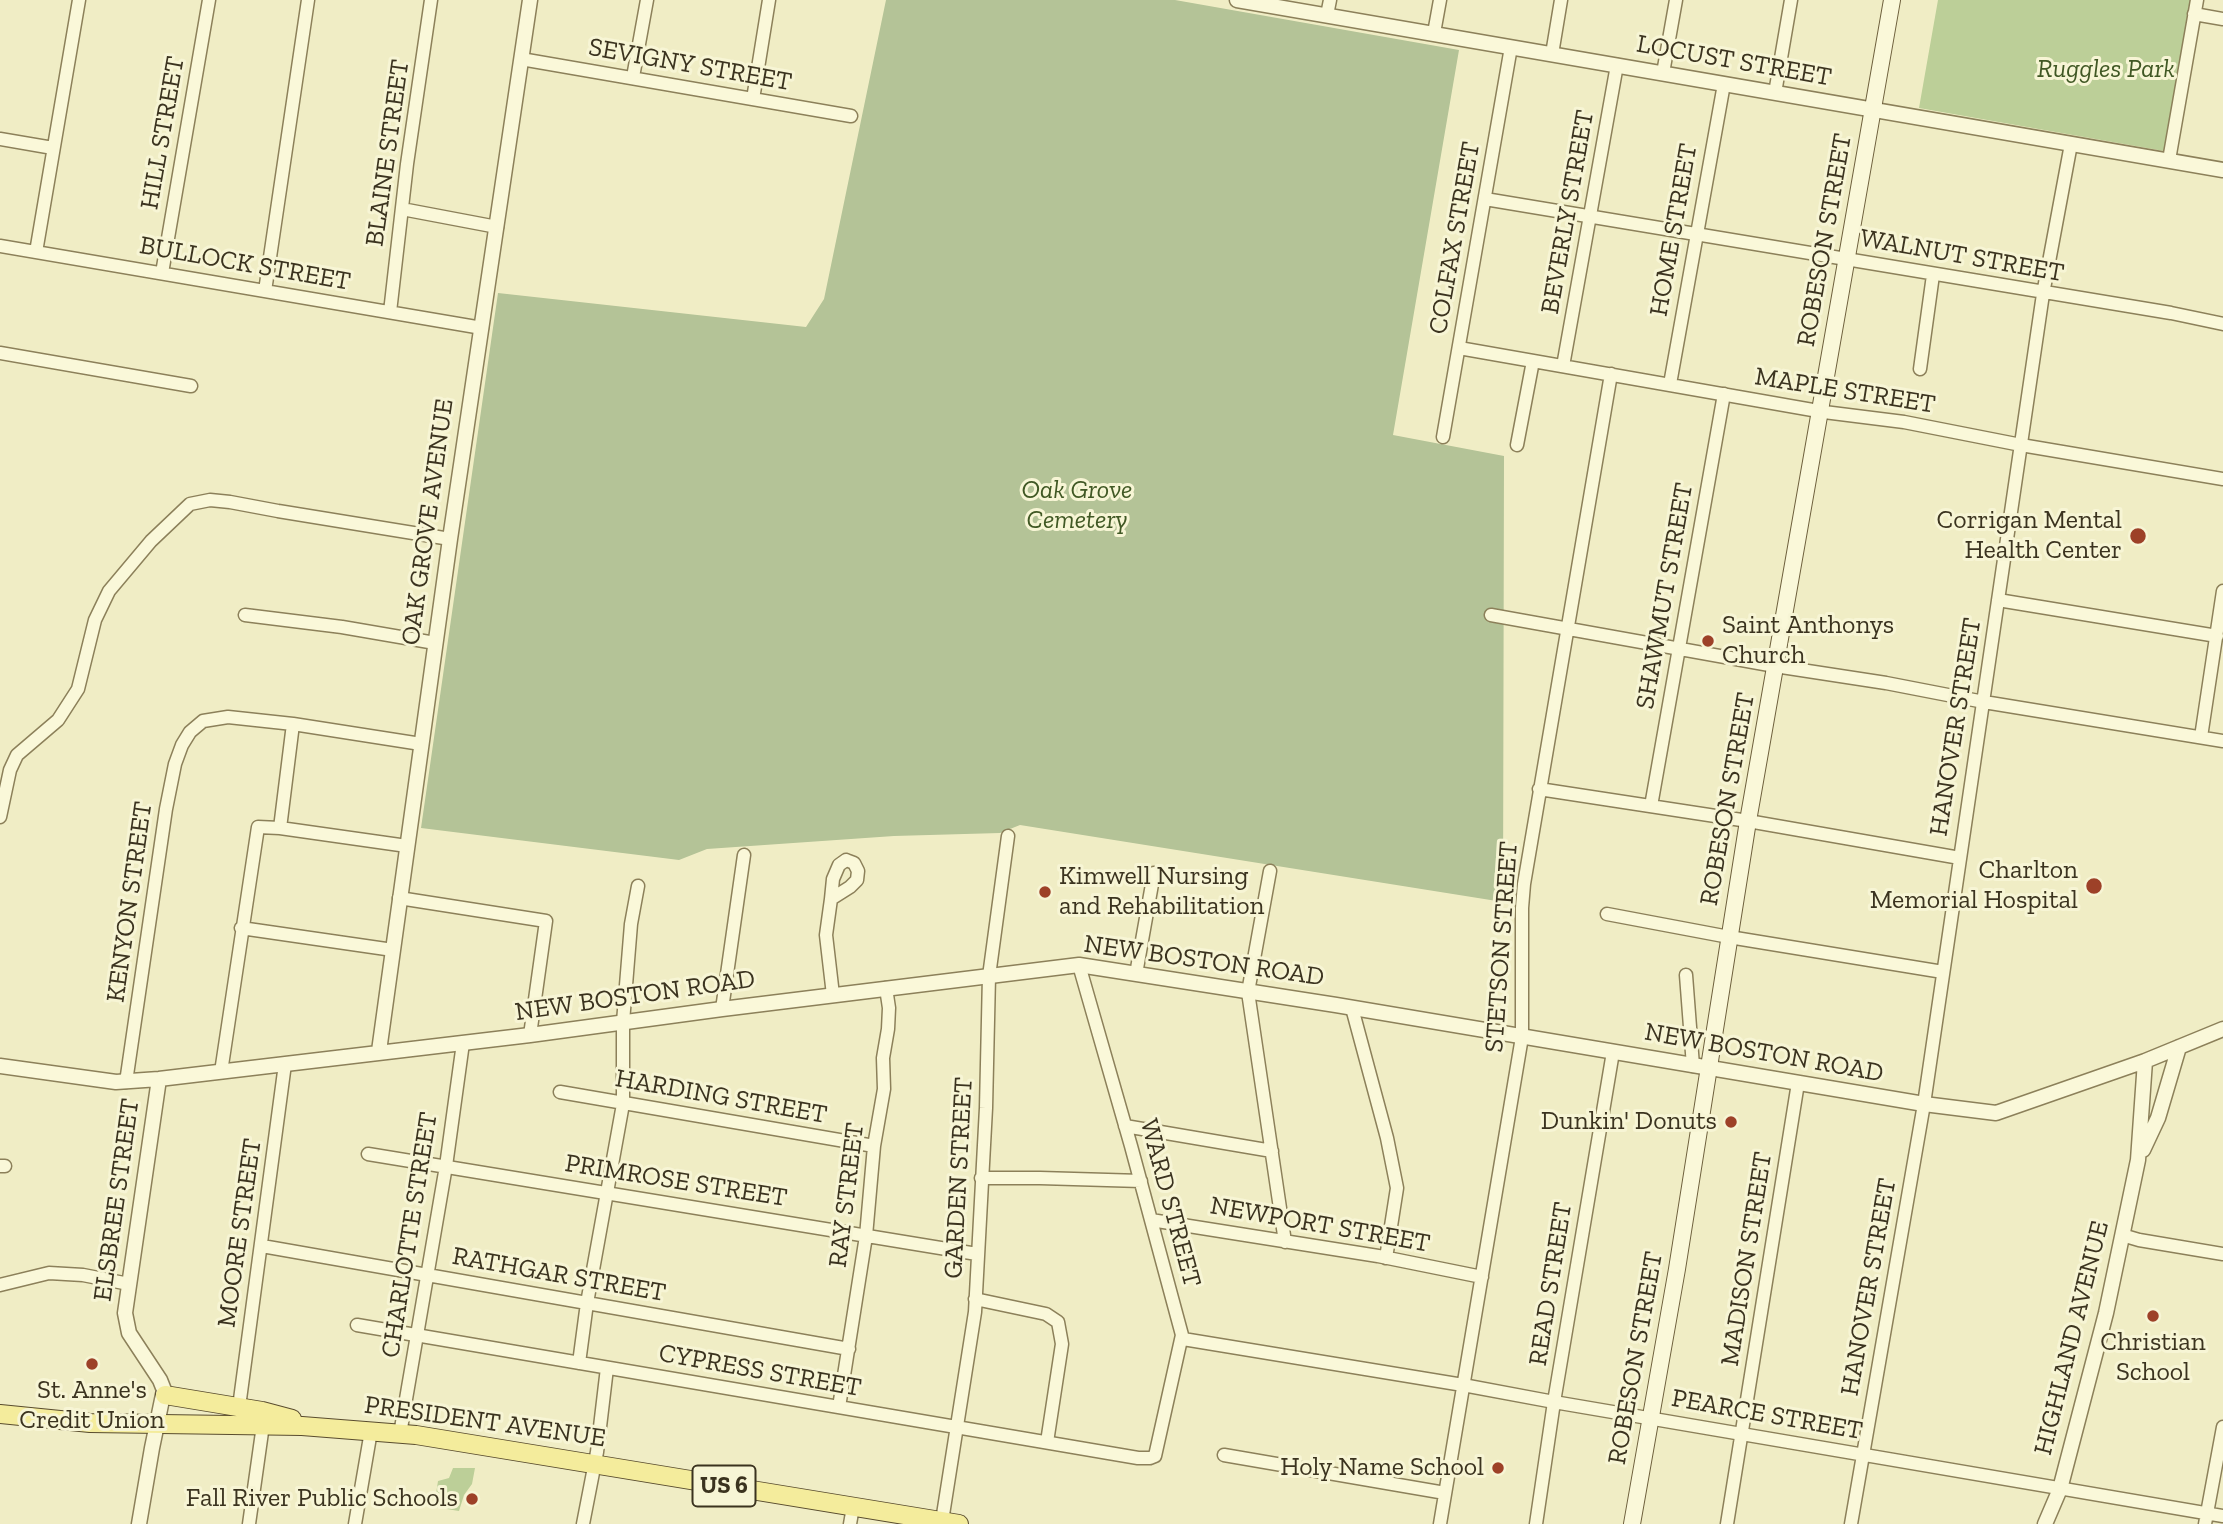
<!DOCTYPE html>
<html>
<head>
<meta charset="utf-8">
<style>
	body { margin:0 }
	canvas { display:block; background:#f0edc5 }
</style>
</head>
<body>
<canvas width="2223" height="1524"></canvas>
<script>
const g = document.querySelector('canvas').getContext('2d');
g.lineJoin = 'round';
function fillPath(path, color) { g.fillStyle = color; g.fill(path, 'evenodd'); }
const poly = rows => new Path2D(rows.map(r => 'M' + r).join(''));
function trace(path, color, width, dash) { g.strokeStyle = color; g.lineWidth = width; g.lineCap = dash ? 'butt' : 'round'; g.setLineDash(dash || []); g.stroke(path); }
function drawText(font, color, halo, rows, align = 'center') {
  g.font = font + ' "Zilla Slab",serif'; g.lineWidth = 6; g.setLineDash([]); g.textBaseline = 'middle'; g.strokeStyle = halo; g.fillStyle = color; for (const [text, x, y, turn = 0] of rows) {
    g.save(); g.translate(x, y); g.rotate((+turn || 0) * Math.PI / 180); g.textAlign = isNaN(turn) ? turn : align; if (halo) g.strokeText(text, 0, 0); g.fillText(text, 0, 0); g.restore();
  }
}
const green = poly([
	[1938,0,2190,0,2164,151,1919,108],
	[453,1468,475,1468,472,1484,464,1495,459,1511,434,1507,438,1481,449,1478]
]);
const cemetery = poly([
	[886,0,1175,0,1459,50,1393,435,1504,456,1503,902,1020,825,1000,833,894,836,707,849,679,860,421,828,498,293,806,327,824,299]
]);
const minor = poly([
	[2194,14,2223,19],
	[1327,15,1330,0],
	[1434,33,1440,0],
	[1552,54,1561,0],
	[521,59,851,116],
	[1663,73,1676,0],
	[633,77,647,0],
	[1775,93,1791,0],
	[753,99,769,0],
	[0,139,53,148],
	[2169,160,2197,0],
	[1485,199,2171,313,2223,324],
	[402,209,497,227],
	[0,246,482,328],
	[36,252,79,0],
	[162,273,209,0],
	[265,291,308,0],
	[390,312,407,164,431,0],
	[1459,348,1824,412,1904,422,2021,445,2223,479],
	[0,353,191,386],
	[1563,366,1617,65],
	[1920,369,1933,275],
	[1670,384,1724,84],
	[1443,437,1511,47],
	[1517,445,1533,361],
	[1998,600,2217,636],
	[245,615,342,627,435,643],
	[1491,615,1775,666,1886,683,1984,702,2223,741],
	[2201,737,2223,591],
	[1539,789,1748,821,1960,858],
	[1651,806,1724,394],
	[0,817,10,770,17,755,58,720,78,689,95,620,109,591,151,541,190,504,210,500,230,502,278,511,450,539],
	[280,828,293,724],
	[846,860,854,863,858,871,857,880,850,887,831,899,833,879,839,865,846,860],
	[1270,871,1248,992,1285,1242],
	[399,898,546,921,530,1035],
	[831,899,826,935,833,995],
	[1607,914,1729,937,1943,972],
	[241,928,393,950],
	[1136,974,1154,873],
	[1686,975,1693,1066],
	[1352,1008,1387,1138,1397,1188,1386,1258],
	[722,1009,744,855],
	[221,1072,258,827,280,828,407,846],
	[126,1082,166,809,175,764,182,745,190,732,203,721,228,717,293,724,421,744],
	[560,1092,874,1146],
	[1125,1126,1272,1151],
	[368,1154,977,1254],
	[0,1166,5,1166],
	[981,1178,1040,1178,1141,1181],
	[1151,1220,1378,1256,1482,1277],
	[2122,1235,2139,1240,2223,1254],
	[262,1246,849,1349],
	[0,1285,49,1273,83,1275,129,1284],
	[975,1299,1046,1314,1058,1322,1062,1344,1047,1442],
	[357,1325,1138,1458,1150,1458,1155,1456,1182,1335,1131,1146,1079,965],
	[1182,1335,1183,1339,1463,1385,1554,1402,2223,1516],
	[579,1363,587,1303,623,1104,623,1022,631,924,638,886],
	[239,1407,285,1064],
	[839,1407,866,1236,874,1146,884,1089,883,1058,888,1029,889,1008,886,988],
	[400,1434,446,1166,463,1043],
	[1224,1455,1445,1493],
	[942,1521,975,1312,986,1108,989,976,1008,836],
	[249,1524,263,1425],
	[355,1524,371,1431],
	[583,1524,597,1452,607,1368],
	[850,1524,853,1507],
	[1440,1524,1522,1037,1522,908,1524,884,1611,374],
	[1536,1524,1554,1402,1613,1052],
	[1727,1524,1798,1083],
	[1851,1524,1924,1104,2043,294,2071,144],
	[2205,1524,2223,1427]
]);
const tertiary = poly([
	[1237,0,2223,170],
	[379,1051,450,539,530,0],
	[0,1066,116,1082,159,1079,530,1035,722,1009,1079,965,1336,1005,1924,1104,1996,1113,2145,1061,2223,1029],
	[2143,1150,2158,1118,2179,1047],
	[139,1524,152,1448,164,1390,160,1380,129,1333,125,1313,159,1079],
	[2045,1524,2060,1489,2106,1313,2138,1160,2145,1061]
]);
const secondary = poly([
	[1632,1524,1677,1269,1748,821,1892,0]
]);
const primary = poly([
	[165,1395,262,1411,292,1419],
	[0,1414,90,1423,302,1426,416,1435,959,1524]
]);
const markers = [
	[2138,536,9,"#9d4128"],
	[1708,641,7,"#9d4128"],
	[2094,886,9,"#9d4128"],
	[1045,892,7,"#9d4128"],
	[1731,1122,7,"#9d4128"],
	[2153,1316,7,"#9d4128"],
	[92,1364,7,"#9d4128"],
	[1498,1468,7,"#9d4128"],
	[472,1499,7,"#9d4128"]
];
const shields = [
	[724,1486,63]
];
const shieldNames = [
	["US 6",724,1486]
];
const streetNames = [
	["LOCUST STREET",1734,61,10],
	["SEVIGNY STREET",690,65,10],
	["HILL STREET",163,133,-80],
	["BLAINE STREET",388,153,-82],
	["BEVERLY STREET",1568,212,-80],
	["HOME STREET",1674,230,-80],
	["COLFAX STREET",1455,238,-80],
	["ROBESON STREET",1825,240,-80],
	["WALNUT STREET",1962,256,10],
	["BULLOCK STREET",245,264,10],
	["MAPLE STREET",1845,391,9],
	["OAK GROVE AVENUE",428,522,-82],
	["SHAWMUT STREET",1665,596,-80],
	["HANOVER STREET",1956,727,-81],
	["ROBESON STREET",1728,799,-80],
	["KENYON STREET",130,902,-82],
	["STETSON STREET",1502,947,-86],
	["NEW BOSTON ROAD",1204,961,8],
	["NEW BOSTON ROAD",635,996,-8],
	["NEW BOSTON ROAD",1764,1053,10],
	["HARDING STREET",721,1097,10],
	["GARDEN STREET",959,1178,-87],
	["PRIMROSE STREET",676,1181,9],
	["RAY STREET",847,1195,-83],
	["ELSBREE STREET",117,1200,-82],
	["WARD STREET",1170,1203,75],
	["NEWPORT STREET",1320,1225,10],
	["MOORE STREET",240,1233,-82],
	["CHARLOTTE STREET",410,1235,-81],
	["MADISON STREET",1747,1259,-81],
	["RATHGAR STREET",559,1275,10],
	["READ STREET",1551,1284,-81],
	["HANOVER STREET",1869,1287,-80],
	["HIGHLAND AVENUE",2072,1338,-76],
	["ROBESON STREET",1636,1358,-80],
	["CYPRESS STREET",760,1371,10],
	["PEARCE STREET",1767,1415,10],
	["PRESIDENT AVENUE",485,1422,8]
];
const parkNames = [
	["Ruggles Park",2106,70],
	["Oak Grove",1077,491],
	["Cemetery",1077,521]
];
const poiNames = [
	["Corrigan Mental",2122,521],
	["Health Center",2122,551],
	["Saint Anthonys",1722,626,"left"],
	["Church",1722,656,"left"],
	["Charlton",2078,871],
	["Memorial Hospital",2078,901],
	["Kimwell Nursing",1059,877,"left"],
	["and Rehabilitation",1059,907,"left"],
	["Dunkin' Donuts",1717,1122],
	["Christian",2153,1343,"center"],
	["School",2153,1373,"center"],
	["St. Anne's",92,1391,"center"],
	["Credit Union",92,1421,"center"],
	["Holy Name School",1484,1468],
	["Fall River Public Schools",458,1499]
];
fillPath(green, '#bccf98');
fillPath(cemetery, '#b4c397');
trace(minor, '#8c805a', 15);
trace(tertiary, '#8c805a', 17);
trace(secondary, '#6e603d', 18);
trace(primary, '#594c2e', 20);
trace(minor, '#faf8d9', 12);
trace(tertiary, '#faf8d9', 14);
trace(secondary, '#faf8d9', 16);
trace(primary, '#f4ec9c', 18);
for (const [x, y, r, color] of markers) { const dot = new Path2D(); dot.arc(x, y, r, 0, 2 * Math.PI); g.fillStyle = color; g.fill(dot); trace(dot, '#f7f5d5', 2.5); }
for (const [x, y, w] of shields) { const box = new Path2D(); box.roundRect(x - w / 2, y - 20.5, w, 41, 5); g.fillStyle = '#f7f5d5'; g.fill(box); trace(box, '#3b331f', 2); }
drawText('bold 24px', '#3b331f', null, shieldNames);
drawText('26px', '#3b331f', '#f7f5d5', streetNames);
drawText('italic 26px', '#405824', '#f7f5d5', parkNames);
drawText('26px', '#3b331f', '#f7f5d5', poiNames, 'right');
</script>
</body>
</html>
